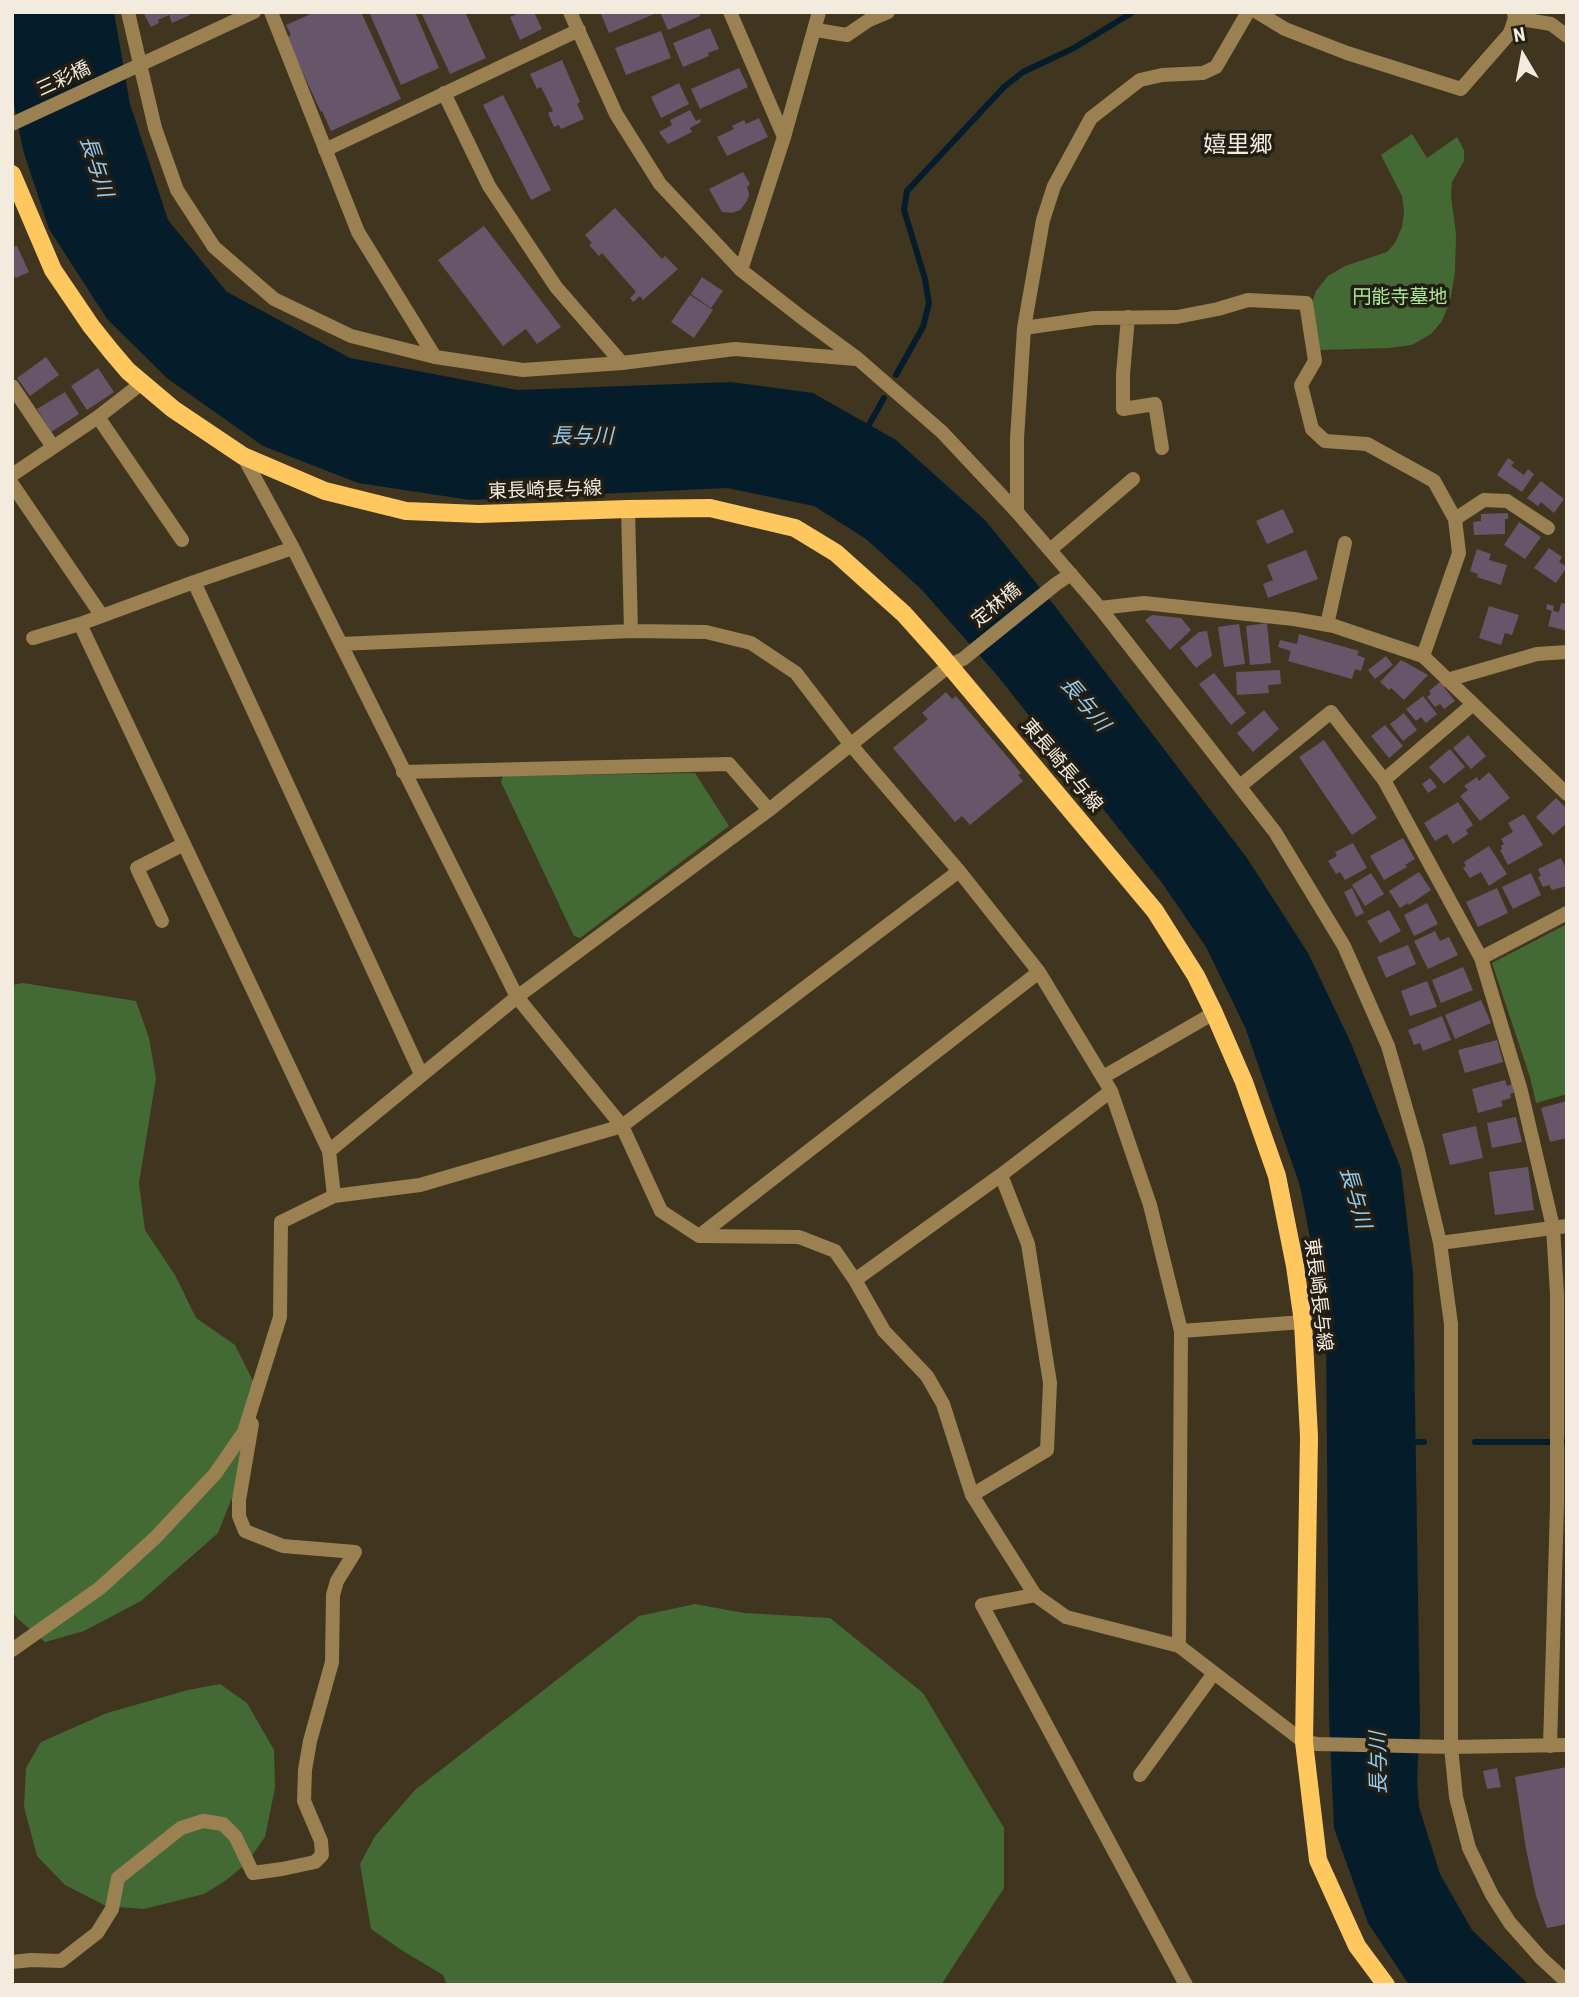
<!DOCTYPE html>
<html>
<head>
<meta charset="utf-8">
<style>
	body { margin:0 }
	#map { position:relative; width:1579px; height:1997px; overflow:hidden; background:#40351f; font-family:"Roboto Condensed",sans-serif }
	canvas { display:block }
	.frame { position:absolute; inset:0; border:14px solid #f2ebde; pointer-events:none }
	.north { position:absolute; left:1488px; top:21px; width:70px; height:70px; -webkit-text-stroke:5px #221e14; paint-order:stroke; rotate:350deg; font-size:19px; font-weight:700; line-height:28px; text-align:center; color:#f2ebde }
	.north::after { content:''; display:block; margin:auto; width:24px; height:32px; background:#f2ebde; clip-path:polygon(50% 0,100% 100%,50% 72%,0 100%) }
</style>
</head>
<body>
<div id="map">
<canvas width="1579" height="1997"></canvas>
<div class="frame"></div>
<div class="north">N</div>
</div>
<script>
const g = document.querySelector('canvas').getContext('2d');
g.lineJoin = 'round';
function fillPath(path, color) { g.fillStyle = color; g.fill(path, 'evenodd'); }
const poly = rows => new Path2D(rows.map(r => 'M' + r).join(''));
function trace(path, color, width, dash) { g.strokeStyle = color; g.lineWidth = width; g.lineCap = dash ? 'butt' : 'round'; g.setLineDash(dash || []); g.stroke(path); }
function drawText(font, color, halo, rows, align = 'center') {
  g.font = font + ' "Roboto Condensed","Noto Sans JP",sans-serif'; g.lineWidth = 7; g.setLineDash([]); g.textBaseline = 'middle'; g.strokeStyle = halo; g.fillStyle = color; for (const [text, x, y, turn = 0] of rows) {
    g.save(); g.translate(x, y); g.rotate((+turn || 0) * Math.PI / 180); g.textAlign = isNaN(turn) ? turn : align; if (halo) g.strokeText(text, 0, 0); g.fillText(text, 0, 0); g.restore();
  }
}
const green = poly([
	[1412,134,1427,158,1457,137,1464,150,1464,161,1452,182,1451,196,1456,234,1455,272,1450,301,1442,321,1431,334,1412,345,1388,348,1319,350,1312,303,1316,291,1328,276,1345,266,1387,252,1395,243,1402,227,1404,211,1402,196,1381,155],
	[695,773,729,826,580,938,574,936,501,782,503,776],
	[1567,924,1567,1094,1536,1103,1530,1077,1492,963],
	[23,983,136,1001,149,1038,156,1078,139,1183,145,1230,175,1275,196,1318,235,1345,255,1385,252,1447,218,1533,141,1601,84,1631,45,1642,18,1619,12,1611,12,985],
	[695,1604,744,1613,830,1618,923,1693,1004,1828,1004,1888,941,1985,447,1985,443,1975,403,1951,371,1929,360,1864,375,1836,415,1790,639,1616],
	[220,1684,247,1703,274,1750,275,1788,265,1837,246,1864,225,1881,204,1894,144,1909,106,1906,65,1885,37,1856,24,1807,26,1768,41,1742,107,1713,188,1690]
]);
const water = poly([
	[12,12,114,12,130,104,168,220,227,292,350,358,517,390,731,382,813,393,896,440,985,520,1054,605,1247,858,1308,953,1351,1043,1401,1169,1413,1273,1420,1726,1417,1779,1419,1807,1440,1874,1472,1930,1529,1985,1409,1985,1368,1923,1334,1828,1329,1718,1326,1321,1300,1186,1245,1027,1206,947,1162,883,996,674,922,590,866,539,814,506,727,488,470,500,358,483,263,446,168,379,107,319,49,229,23,150,12,95]
]);
const stream = poly([
	[896,375,923,327,929,303,925,279,904,210,907,191,1004,87,1023,72,1074,48,1133,12],
	[866,430,884,398],
	[1409,1442,1424,1442],
	[1475,1442,1567,1442]
]);
const building = poly([
	[143,12,189,12,190,15,172,23,169,15,158,20,159,23,151,27],
	[315,12,361,12,401,99,331,131,322,111,321,112,286,37,291,35,286,25],
	[369,12,415,12,439,68,401,85],
	[421,12,465,12,486,58,450,74],
	[521,12,534,12,542,29,520,40,510,17],
	[600,12,653,12,654,14,609,33],
	[660,12,699,12,700,16,668,30],
	[710,28,719,49,708,53,709,56,683,67,673,43],
	[661,31,671,58,626,75,615,48],
	[562,60,580,102,577,104,584,119,561,129,559,125,554,127,548,113,553,111,541,87,537,89,530,74],
	[739,68,748,87,700,109,691,89],
	[679,83,689,104,661,118,651,97],
	[503,95,551,190,531,200,483,105],
	[690,110,696,121,700,119,701,122,690,128,692,132,668,144,659,132,672,125,670,120],
	[759,118,768,137,727,156,717,137,734,129,732,126,744,120,746,124],
	[743,172,750,184,747,187,749,194,747,201,740,210,732,213,722,212,709,189],
	[615,208,662,259,665,256,678,269,643,300,640,296,633,302,630,298,636,292,602,253,599,256,589,245,592,243,585,235],
	[484,226,561,327,537,344,526,329,503,346,438,260],
	[17,246,29,272,16,278,12,273,12,247],
	[702,277,723,291,711,308,691,294],
	[690,295,713,310,694,338,671,322],
	[46,357,59,375,30,396,17,378],
	[98,368,114,392,87,410,71,386],
	[65,392,79,414,51,432,37,409],
	[1508,458,1514,462,1511,466,1524,475,1528,469,1534,474,1522,492,1497,475],
	[1541,481,1564,499,1554,513,1541,502,1538,506,1527,498],
	[1283,509,1294,532,1267,544,1256,521],
	[1508,513,1508,519,1505,519,1505,534,1474,535,1473,522,1481,521,1481,514],
	[1519,522,1541,537,1525,559,1504,545],
	[1549,548,1562,557,1559,562,1567,567,1556,583,1534,568],
	[1477,549,1491,554,1489,560,1507,565,1501,585,1477,577,1478,574,1470,571],
	[1306,550,1318,579,1268,598,1263,584,1273,580,1267,565],
	[1561,603,1567,604,1567,631,1548,626,1552,611,1546,609,1547,604,1554,606,1553,611,1559,612],
	[1489,606,1519,615,1512,635,1505,633,1501,645,1479,638],
	[1152,615,1181,618,1191,630,1170,650,1145,620],
	[1267,623,1271,663,1250,665,1246,626],
	[1239,624,1245,664,1224,667,1218,627],
	[1207,631,1212,656,1196,668,1180,648,1199,632],
	[1299,634,1359,651,1357,655,1365,658,1361,671,1355,669,1352,679,1288,661,1291,651,1278,647,1280,640,1297,644],
	[1386,656,1393,665,1375,679,1368,670],
	[1401,660,1428,675,1404,700,1391,688,1389,690,1380,682],
	[1280,670,1281,684,1268,685,1269,693,1237,695,1236,672],
	[1214,673,1246,713,1231,725,1199,684],
	[1440,682,1455,701,1444,709,1440,704,1435,707,1427,697,1431,694,1429,691],
	[946,692,952,699,956,696,1021,773,1018,775,1023,781,970,825,962,816,955,822,893,748,928,719,922,713],
	[1423,696,1437,714,1426,723,1421,717,1416,721,1406,709],
	[1264,710,1279,729,1253,752,1237,733],
	[1404,713,1417,730,1403,741,1390,724],
	[1385,725,1403,746,1389,758,1371,736],
	[1468,735,1486,756,1471,769,1453,748],
	[1324,740,1377,818,1352,835,1299,757],
	[1450,749,1465,767,1444,784,1429,767],
	[1489,772,1510,798,1480,821,1460,796,1468,790,1464,786,1477,777,1479,781],
	[1430,778,1437,787,1428,793,1422,784],
	[1556,798,1567,809,1567,823,1553,835,1536,817],
	[1458,802,1473,825,1466,830,1468,834,1453,844,1447,834,1435,841,1424,823],
	[1524,814,1543,845,1508,865,1500,850,1502,849,1501,846,1504,844,1501,839,1513,832,1508,823],
	[1403,838,1415,859,1405,865,1407,867,1384,880,1370,856],
	[1353,843,1367,868,1345,880,1340,872,1336,874,1328,861,1337,856,1335,852],
	[1489,846,1507,874,1489,886,1481,872,1470,878,1463,868,1466,866,1464,862],
	[1561,858,1567,870,1567,886,1552,890,1549,885,1543,887,1538,877,1541,876,1538,869],
	[1419,872,1431,890,1409,905,1408,903,1400,908,1389,891],
	[1371,873,1384,894,1365,906,1352,885],
	[1531,873,1541,895,1513,909,1502,887],
	[1352,888,1364,913,1356,917,1344,892],
	[1497,888,1508,913,1478,927,1466,902],
	[1427,903,1438,924,1414,936,1404,915],
	[1389,910,1401,931,1380,943,1367,921],
	[1435,931,1440,941,1449,937,1458,955,1428,969,1414,941],
	[1408,945,1416,964,1386,978,1377,957],
	[1463,967,1473,990,1441,1003,1432,980],
	[1427,981,1437,1007,1410,1016,1401,991],
	[1481,1000,1491,1023,1455,1039,1445,1015],
	[1442,1016,1451,1040,1423,1051,1420,1043,1414,1045,1408,1030],
	[1497,1040,1503,1062,1465,1073,1458,1050],
	[1505,1080,1507,1086,1512,1084,1514,1093,1510,1094,1511,1098,1501,1101,1503,1106,1478,1113,1472,1089],
	[1567,1101,1567,1138,1550,1142,1541,1108],
	[1516,1117,1522,1142,1492,1148,1487,1123],
	[1476,1126,1483,1158,1450,1165,1442,1134],
	[1528,1167,1534,1210,1495,1215,1489,1172],
	[1567,1767,1567,1924,1547,1928,1536,1896,1526,1849,1515,1777],
	[1497,1768,1501,1787,1487,1789,1483,1771]
]);
const minor = poly([
	[128,12,140,64],
	[271,12,358,232,435,357],
	[730,12,784,137],
	[1257,12,1285,29,1347,53,1461,89,1510,33,1515,18,1514,12],
	[1515,18,1551,24,1567,36],
	[816,30,847,35,869,20,888,12],
	[444,93,489,186,556,287,622,363],
	[325,150,579,30],
	[741,270,784,137,819,12],
	[1128,317,1123,374,1123,409,1155,404,1162,448],
	[1024,328,1094,318,1177,317,1218,309,1248,300,1306,303,1315,361,1301,385,1312,429,1325,441,1367,444,1434,481,1455,519,1459,553,1423,656],
	[12,386,53,447],
	[98,417,182,540],
	[243,456,293,548,517,997,622,1126,661,1211,699,1236,799,1237,835,1251,855,1280,884,1331,927,1376,943,1404,972,1495,1035,1595,1066,1617,1179,1646,1304,1742],
	[12,475,98,417,142,383],
	[12,484,102,616],
	[628,509,631,631],
	[1017,512,1017,439,1024,328,1043,220,1054,186,1091,118,1140,80,1162,75,1203,73,1216,67,1248,12],
	[1455,519,1484,500,1507,501,1548,528],
	[293,548,194,582,80,624,329,1151,334,1196],
	[1050,550,1133,479],
	[194,582,421,1074],
	[1100,608,1144,603,1294,619,1334,626,1423,656,1567,794],
	[1327,625,1345,543],
	[33,638,80,624],
	[341,644,631,631,706,632,751,643,796,673,851,745,959,871,1039,972,1111,1091,1150,1205,1181,1331,1179,1646],
	[1447,680,1537,654,1567,652],
	[403,772,729,764,769,810],
	[1384,780,1472,705],
	[1240,786,1331,712,1384,780,1481,958,1521,1091,1553,1227,1557,1294,1557,1506,1550,1746],
	[162,921,137,868,184,844],
	[1481,958,1567,913],
	[1103,1077,1214,1013],
	[329,1151,517,997,769,810,950,665,963,659,1056,584,1071,574],
	[699,1236,1039,972],
	[855,1280,1001,1175,1111,1091],
	[1181,1331,1303,1322],
	[972,1495,1047,1450,1050,1383,1028,1244,1001,1175],
	[1035,1595,982,1605,1186,1985],
	[12,1650,100,1588,155,1538,215,1474,244,1432,280,1317,281,1222,334,1196,420,1185,622,1126,959,871],
	[1140,1775,1214,1673],
	[12,1962,31,1960,61,1961,97,1933,112,1909,118,1878,181,1828,203,1821,223,1824,235,1836,253,1873,282,1869,315,1862,322,1855,321,1841,304,1801,305,1770,310,1741,332,1662,333,1595,337,1581,355,1552,283,1546,245,1531,239,1516,239,1500,252,1424]
]);
const tertiary = poly([
	[570,12,616,114,660,184,741,270,801,317,858,359,942,432,1017,512,1100,608,1275,832,1344,946,1388,1046,1418,1150,1440,1243,1451,1324,1451,1747,1456,1797,1469,1848,1492,1895,1510,1923,1541,1958,1567,1982],
	[140,64,155,128,177,190,214,247,274,299,351,336,435,357,523,370,622,363,735,349,856,359],
	[12,124,254,12],
	[1440,1243,1567,1226],
	[1304,1742,1317,1744,1451,1747,1567,1745]
]);
const primary = poly([
	[12,174,53,270,91,326,111,351,128,371,173,409,243,456,325,491,406,511,479,514,628,509,710,508,795,528,836,553,904,614,939,653,1155,911,1196,976,1214,1013,1244,1082,1277,1176,1295,1266,1303,1322,1309,1437,1304,1742,1318,1860,1357,1946,1386,1985]
]);
const streetNames = [
	["三彩橋",64,80,-25],
	["東長崎長与線",545,491,-2],
	["定林橋",997,606,-39],
	["東長崎長与線",1061,766,50],
	["東長崎長与線",1317,1295,83]
];
const parkNames = [
	["円能寺墓地",1400,298]
];
const waterNames = [
	["長与川",95,167,72],
	["長与川",582,438],
	["長与川",1084,705,50],
	["長与川",1354,1198,74],
	["長与川",1380,1763,-91]
];
const quarterNames = [
	["嬉里郷",1238,146]
];
fillPath(green, '#436a34');
fillPath(water, '#051d2b');
trace(stream, '#051d2b', 6);
fillPath(building, '#67566a');
trace(minor, '#9b8051', 14);
trace(tertiary, '#9b8051', 14);
trace(primary, '#ffc85e', 18);
drawText('19px', '#f2ebde', '#221e14', streetNames);
drawText('19px', '#aae992', '#221e14', parkNames);
drawText('italic 21px', '#92ccf1', '#221e14', waterNames);
drawText('23px', '#f2ebde', '#221e14', quarterNames);
</script>
</body>
</html>
